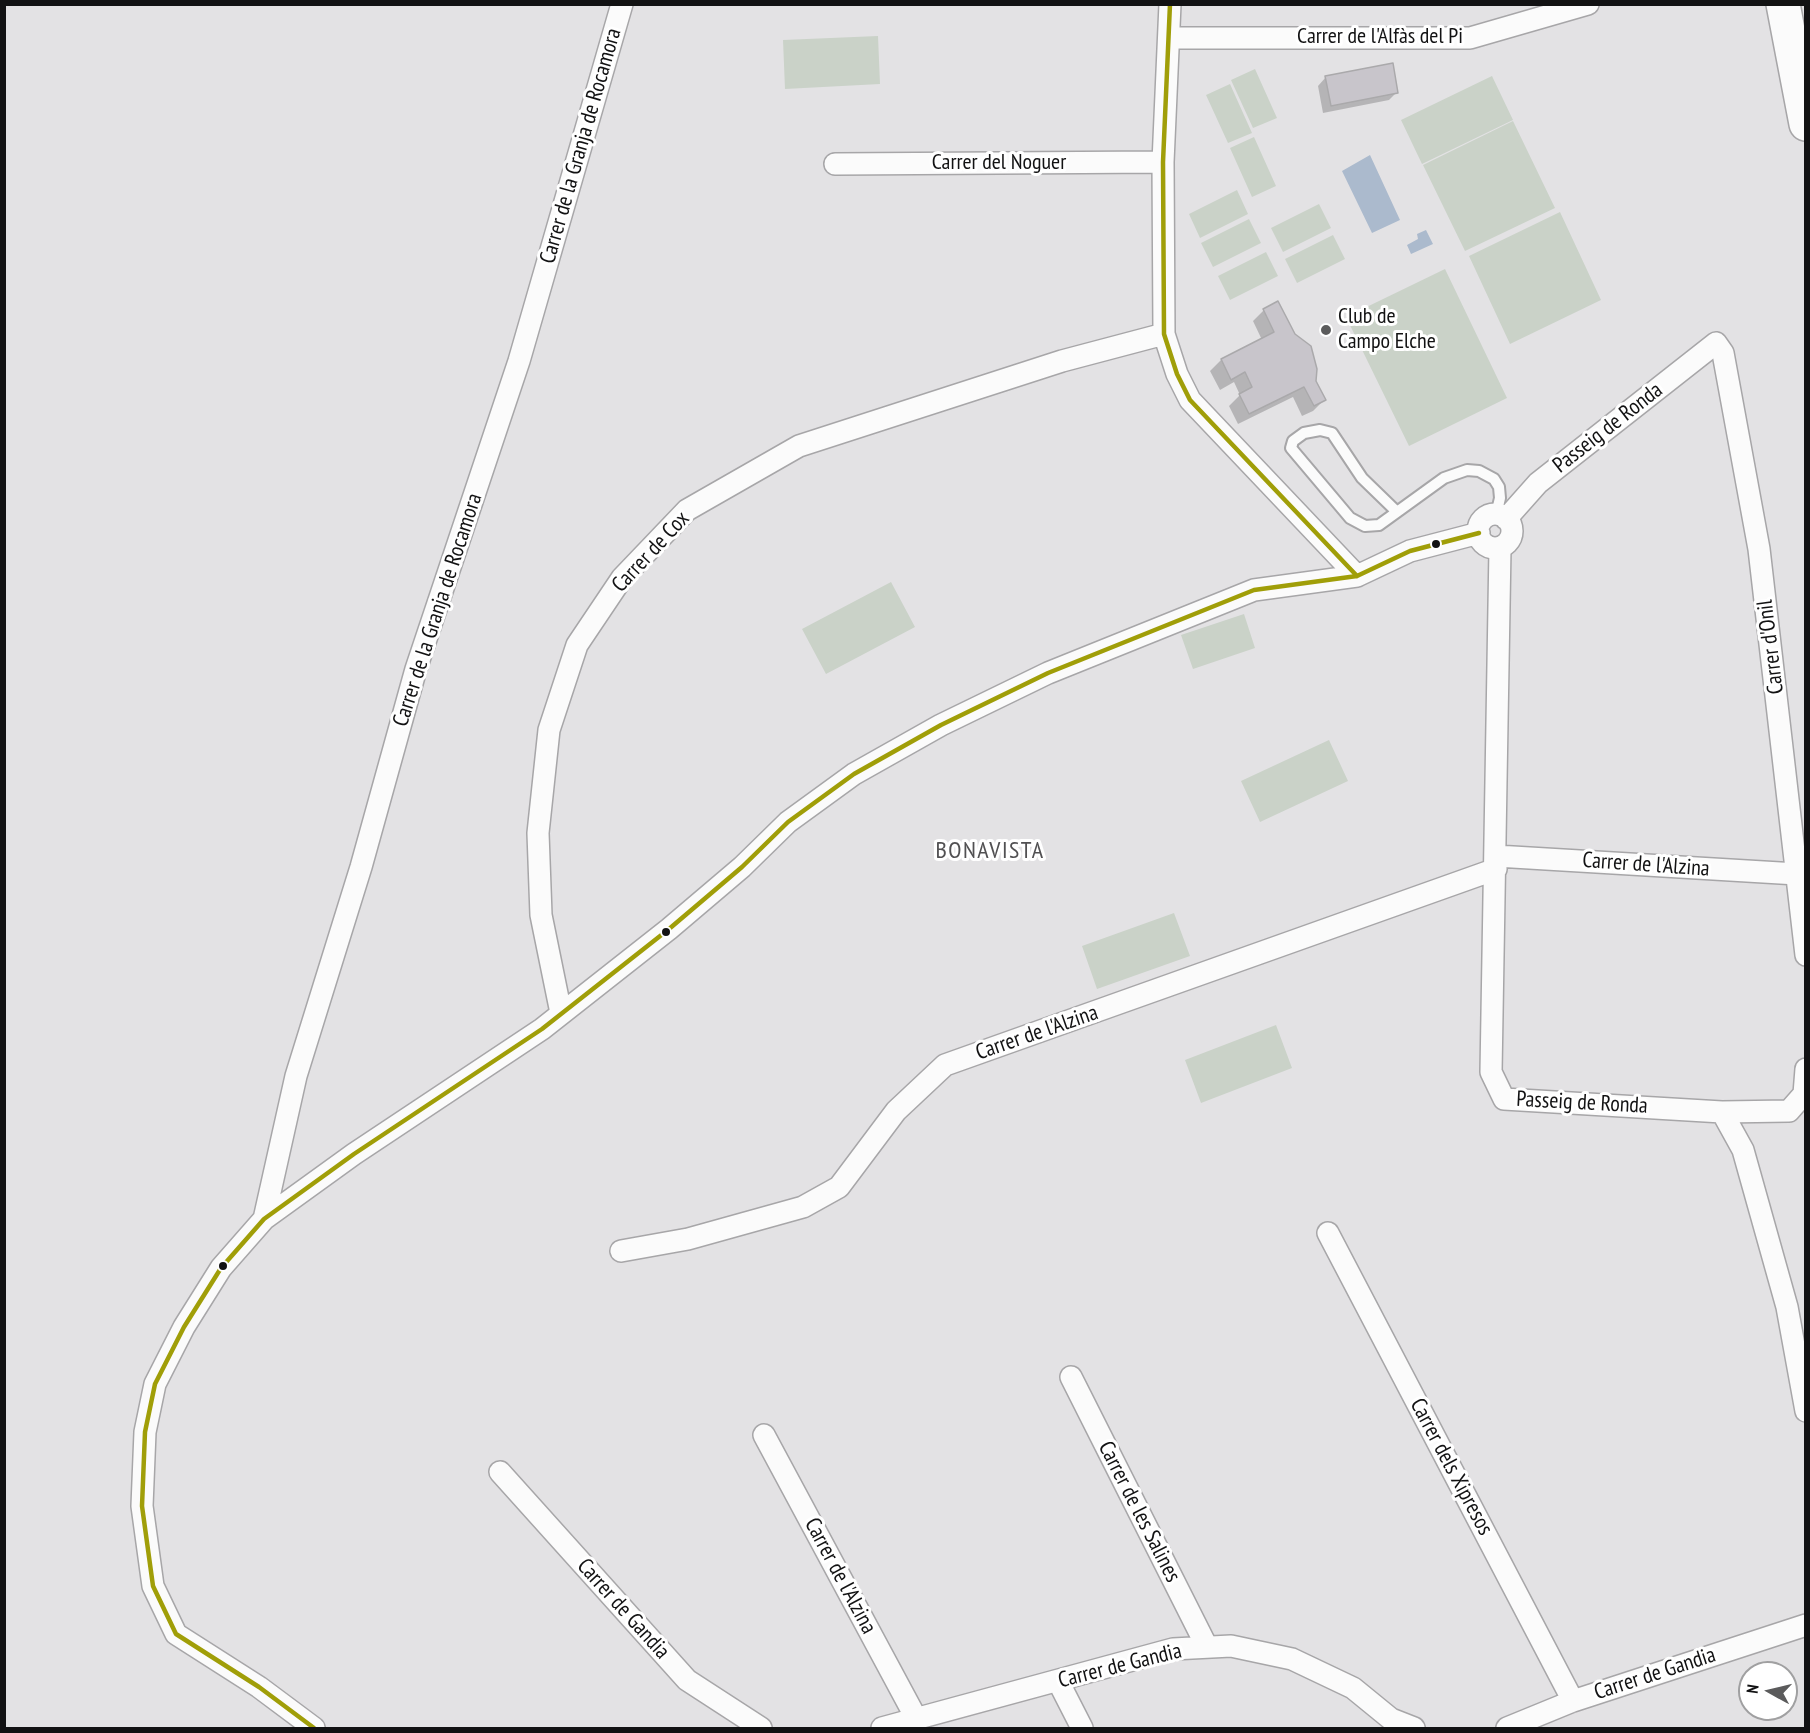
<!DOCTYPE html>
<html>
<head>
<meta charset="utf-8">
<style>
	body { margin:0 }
	#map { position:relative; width:1810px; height:1733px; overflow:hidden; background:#e3e2e4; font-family:"PT Sans Narrow",sans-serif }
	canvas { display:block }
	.frame { position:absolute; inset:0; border:6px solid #121213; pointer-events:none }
	.north { position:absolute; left:1738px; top:1661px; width:60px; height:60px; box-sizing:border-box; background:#fff; border:2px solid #a0a0a1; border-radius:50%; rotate:278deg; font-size:16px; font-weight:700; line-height:24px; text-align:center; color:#121213 }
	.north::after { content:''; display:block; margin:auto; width:21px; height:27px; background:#5b5b5c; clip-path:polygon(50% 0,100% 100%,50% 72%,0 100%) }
</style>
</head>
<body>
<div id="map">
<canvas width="1810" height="1733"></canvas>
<div class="frame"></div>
<div class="north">N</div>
</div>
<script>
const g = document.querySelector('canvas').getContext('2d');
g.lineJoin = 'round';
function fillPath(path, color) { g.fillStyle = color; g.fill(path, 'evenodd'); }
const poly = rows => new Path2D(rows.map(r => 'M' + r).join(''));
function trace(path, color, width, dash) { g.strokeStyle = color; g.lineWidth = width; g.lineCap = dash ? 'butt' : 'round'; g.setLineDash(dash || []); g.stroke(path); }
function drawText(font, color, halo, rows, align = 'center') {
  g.font = font + ' "PT Sans Narrow",sans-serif'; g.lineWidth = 6; g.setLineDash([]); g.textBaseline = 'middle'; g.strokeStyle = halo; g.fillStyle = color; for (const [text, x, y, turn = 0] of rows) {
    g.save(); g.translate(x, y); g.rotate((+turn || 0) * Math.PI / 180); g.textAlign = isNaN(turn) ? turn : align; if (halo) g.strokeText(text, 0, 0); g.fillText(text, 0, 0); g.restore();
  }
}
const green = poly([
	[878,36,880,84,785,89,783,40],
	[1255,69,1277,118,1253,128,1231,80],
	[1492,76,1513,120,1422,164,1401,120],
	[1230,84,1252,133,1228,143,1206,95],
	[1513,121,1555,208,1465,251,1423,165],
	[1254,137,1276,186,1252,197,1230,148],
	[1237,190,1248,214,1200,238,1189,214],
	[1319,204,1331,228,1283,252,1271,228],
	[1560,212,1601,300,1510,344,1469,256],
	[1249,219,1261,243,1213,267,1201,243],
	[1333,235,1345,259,1297,283,1285,259],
	[1266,252,1278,276,1230,300,1218,276],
	[1445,269,1507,398,1409,446,1346,317],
	[891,582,915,627,826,674,802,629],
	[1244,614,1255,648,1193,669,1181,635],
	[1329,740,1348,781,1260,822,1241,781],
	[1174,913,1190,956,1097,989,1082,946],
	[1276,1025,1292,1068,1201,1103,1185,1060]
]);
const water = poly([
	[1370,155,1400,220,1372,233,1342,171],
	[1426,230,1433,244,1411,254,1407,245,1418,239,1417,234]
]);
const shadow = poly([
	[1326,77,1397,92,1389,100,1323,113,1318,86],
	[1264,310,1314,381,1324,400,1313,411,1302,416,1293,397,1238,424,1229,406,1240,395,1234,382,1220,390,1210,371,1221,360,1262,340,1253,321]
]);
const building = poly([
	[1393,63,1398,93,1331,106,1325,76,1393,63],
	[1278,301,1295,334,1311,346,1317,369,1316,381,1326,400,1314,406,1304,387,1249,414,1239,394,1252,387,1245,372,1231,380,1221,359,1274,332,1263,309,1278,301]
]);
const lane = poly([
	[1396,511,1362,478,1332,433,1320,430,1304,433,1293,441,1291,448,1350,518,1365,526,1379,525,1444,478,1467,470,1479,471,1494,479,1499,487,1500,498,1496,515]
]);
const street = poly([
	[1170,4,1163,162,1164,334,1177,374,1190,400,1357,576],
	[1169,38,1470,38,1588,4],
	[835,164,1163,162],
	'1478 531a17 17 0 1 1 34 0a17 17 0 1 1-34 0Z',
	[1506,519,1538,483,1716,343,1723,353,1759,549,1806,955],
	[1500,548,1491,1072,1504,1099,1722,1112,1789,1111,1804,1094,1806,1069],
	[1496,856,1797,874],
	[561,1013,541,915,538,833,549,730,577,645,622,578,687,510,799,446,1062,361,1164,334],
	[1722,1112,1743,1150,1787,1307,1806,1411],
	[264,1219,296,1076,361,867,416,669,519,361,622,4],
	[1328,1233,1573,1701],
	[621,1251,688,1239,803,1207,839,1187,896,1111,945,1065,1496,869],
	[1071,1377,1207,1647],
	[764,1435,916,1718],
	[500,1472,687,1680,761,1728],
	[1058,1681,1082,1728],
	[314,1728,259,1687,176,1634,153,1586,142,1506,145,1432,155,1384,184,1327,221,1268,264,1219,354,1154,542,1029,669,929,742,867,788,822,854,774,941,725,1048,673,1254,590,1357,576,1410,551,1479,533],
	[882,1728,1173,1649,1231,1646,1292,1659,1353,1688,1391,1719,1414,1728],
	[1507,1728,1573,1701,1806,1625]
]);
const highway = poly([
	[1783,4,1806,124]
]);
const bus1 = poly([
	[1170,4,1163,162,1164,334,1177,374,1190,400,1357,576],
	[314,1728,259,1687,176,1634,153,1586,142,1506,145,1432,155,1384,184,1327,221,1268,264,1219,354,1154,542,1029,669,929,742,867,788,822,854,774,941,725,1048,673,1254,590,1357,576,1410,551,1479,533]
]);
const markers = [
	[1326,330,6,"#5b5b5c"],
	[1436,544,5,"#121213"],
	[666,932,5,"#121213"],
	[223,1266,5,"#121213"]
];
const streetNames = [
	["Carrer de l'Alfàs del Pi",1380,37],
	["Carrer de la Granja de Rocamora",581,146,-74],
	["Carrer del Noguer",999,163],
	["Passeig de Ronda",1608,428,-38],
	["Carrer de Cox",651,552,-47],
	["Carrer de la Granja de Rocamora",438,610,-72],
	["Carrer d'Onil",1771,647,-97],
	["Carrer de l'Alzina",1646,865,4],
	["Carrer de l'Alzina",1037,1033,-19],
	["Passeig de Ronda",1582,1103,3],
	["Carrer dels Xipresos",1451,1467,62],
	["Carrer de les Salines",1139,1512,63],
	["Carrer de l'Alzina",840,1576,62],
	["Carrer de Gandia",623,1609,48],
	["Carrer de Gandia",1120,1666,-14],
	["Carrer de Gandia",1655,1674,-18]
];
const poiNames = [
	["Club de",1338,317],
	["Campo Elche",1338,342]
];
const neighbourhoodNames = [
	["BONAVISTA",990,851]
];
fillPath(green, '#cad2c8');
fillPath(water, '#abbacd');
fillPath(shadow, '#0003');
fillPath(building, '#c8c5cb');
trace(building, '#aaa9ab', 1.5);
trace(lane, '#a7a6a8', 14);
trace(street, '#a7a6a8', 24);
trace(highway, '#a7a6a8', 36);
trace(lane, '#fbfbfb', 10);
trace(street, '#fbfbfb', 21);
trace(highway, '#fbfbfb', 33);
trace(bus1, '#a09e08', 4.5);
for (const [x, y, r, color] of markers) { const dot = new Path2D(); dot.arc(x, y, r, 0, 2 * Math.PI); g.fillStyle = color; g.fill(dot); trace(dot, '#fff', 2); }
drawText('22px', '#121213', '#fff', streetNames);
drawText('22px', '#121213', '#fff', poiNames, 'left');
g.letterSpacing = '1.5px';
drawText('24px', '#515052', '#fff', neighbourhoodNames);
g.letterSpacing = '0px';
</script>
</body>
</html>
